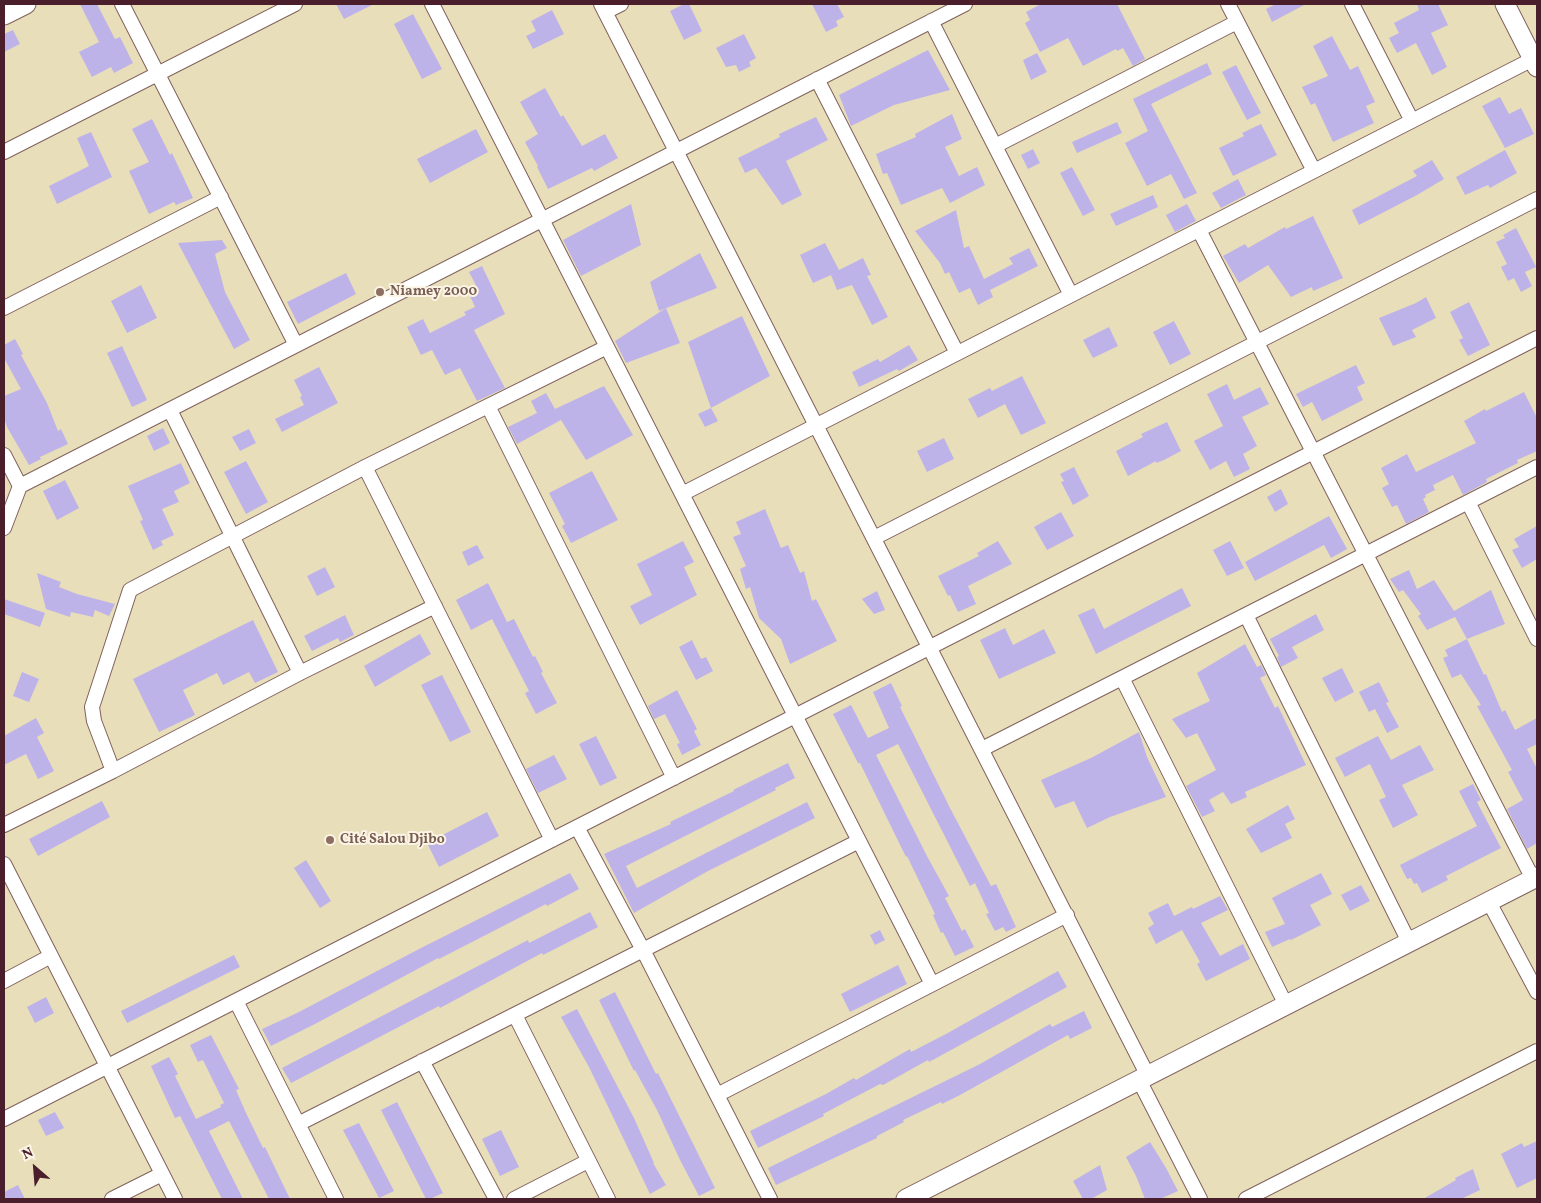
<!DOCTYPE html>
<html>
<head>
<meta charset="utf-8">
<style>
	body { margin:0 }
	#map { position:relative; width:1541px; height:1203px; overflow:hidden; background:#e8deba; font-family:Vollkorn,serif }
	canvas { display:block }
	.frame { position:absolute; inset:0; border:5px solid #4a1f2b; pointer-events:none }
	.north { position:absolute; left:10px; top:1143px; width:50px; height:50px; -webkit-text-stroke:4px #fcf5e5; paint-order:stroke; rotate:333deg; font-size:14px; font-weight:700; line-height:20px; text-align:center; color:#4a1f2b }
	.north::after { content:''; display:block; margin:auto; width:18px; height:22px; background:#4a1f2b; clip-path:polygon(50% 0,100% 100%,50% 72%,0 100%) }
</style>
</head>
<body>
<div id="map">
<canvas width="1541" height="1203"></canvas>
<div class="frame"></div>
<div class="north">N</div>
</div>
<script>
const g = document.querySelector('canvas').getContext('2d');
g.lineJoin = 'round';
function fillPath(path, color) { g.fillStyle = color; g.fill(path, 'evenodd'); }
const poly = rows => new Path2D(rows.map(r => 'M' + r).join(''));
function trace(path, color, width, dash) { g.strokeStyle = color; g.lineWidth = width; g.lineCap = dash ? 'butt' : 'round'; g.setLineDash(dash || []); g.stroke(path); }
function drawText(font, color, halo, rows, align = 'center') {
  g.font = font + ' Vollkorn,serif'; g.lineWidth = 4; g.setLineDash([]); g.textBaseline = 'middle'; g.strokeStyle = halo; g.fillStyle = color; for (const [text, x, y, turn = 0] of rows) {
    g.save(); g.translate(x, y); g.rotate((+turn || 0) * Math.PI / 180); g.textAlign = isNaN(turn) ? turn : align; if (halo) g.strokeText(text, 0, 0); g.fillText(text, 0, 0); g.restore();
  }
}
const building = poly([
	[80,4,97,4,115,39,120,37,133,63,114,73,111,67,92,77,79,52,99,42],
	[336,4,374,4,344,19],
	[684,4,689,4,702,31,684,40,670,11],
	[812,4,837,4,844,17,836,21,838,26,826,32],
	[1041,4,1117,4,1145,59,1133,66,1123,48,1117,51,1116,49,1083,66,1068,38,1040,52,1025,23,1030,20,1026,12],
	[1276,4,1306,4,1272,22,1266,9],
	[1417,4,1438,4,1448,25,1431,33,1447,67,1432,75,1416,43,1397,53,1389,38,1399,33,1394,23,1419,10],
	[552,10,564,34,533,49,526,36,536,31,531,21],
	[413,14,442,69,422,79,394,24],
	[13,30,20,44,4,52,4,34],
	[744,34,756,58,749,62,751,66,739,72,736,65,726,67,716,48],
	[1332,36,1350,70,1358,66,1375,102,1366,106,1374,123,1333,142,1315,103,1311,105,1302,87,1328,76,1313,46],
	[928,50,950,90,894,105,851,126,839,95],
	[1037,53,1047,72,1031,80,1023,60],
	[1207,63,1212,74,1151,104,1197,193,1184,199,1171,174,1147,186,1125,143,1148,131,1133,99],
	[1236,65,1261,113,1247,120,1222,72],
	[545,88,561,117,563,115,582,146,605,134,618,158,594,171,592,168,548,189,537,167,538,166,525,142,538,134,520,102],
	[1500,97,1509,114,1521,108,1534,134,1505,148,1482,106],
	[952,114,962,139,945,147,959,176,977,167,985,185,950,203,942,188,901,205,887,173,883,174,876,154,916,137,915,134],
	[816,117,828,140,786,161,802,195,782,205,756,168,745,173,738,158,780,137,779,134],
	[152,119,170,155,172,153,193,198,176,205,174,202,149,214,129,171,149,162,132,129],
	[1117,122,1122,133,1077,153,1072,142],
	[1261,124,1277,155,1233,176,1219,148,1244,136,1242,133],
	[476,129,488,152,430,183,417,159],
	[91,132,112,177,57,204,49,186,89,166,77,138],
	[1033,149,1040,163,1028,169,1021,155],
	[1505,150,1517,173,1490,188,1488,185,1465,195,1456,177],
	[1432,160,1444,179,1417,195,1359,225,1352,210,1417,176,1413,171],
	[1072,167,1095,210,1083,216,1060,173],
	[1238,179,1246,195,1221,208,1212,193],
	[1153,195,1158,207,1116,226,1110,214],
	[631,204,641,245,581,276,563,240],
	[1187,204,1196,221,1175,232,1166,215],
	[956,210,964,248,969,246,984,279,1013,264,1009,258,1029,248,1038,266,990,290,993,297,978,305,970,288,959,293,949,272,945,274,940,263,915,231],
	[1313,216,1343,278,1313,291,1312,287,1291,297,1268,265,1239,283,1223,256,1245,244,1248,248,1285,227,1286,229],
	[1516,228,1536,267,1525,272,1532,286,1521,292,1514,278,1508,281,1501,267,1507,264,1496,242,1505,238,1503,235],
	[222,240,227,248,215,254,225,292,250,340,234,349,178,243],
	[825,243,839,270,863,258,871,275,867,276,888,317,872,325,852,285,837,290,831,275,813,283,800,255],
	[700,253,717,288,659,311,650,282],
	[482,266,505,314,474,330,505,388,477,401,460,368,445,375,432,350,421,355,407,327,423,319,430,333,466,315,464,312,475,307,470,296,479,291,469,272],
	[346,273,356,294,298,324,287,302],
	[141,285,157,318,127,333,111,301],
	[1426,297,1436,318,1412,330,1416,337,1393,346,1379,318,1416,303],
	[1469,302,1490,345,1468,356,1459,340,1463,338,1450,312],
	[666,308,680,343,626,363,615,341],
	[742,316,770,376,711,408,688,342],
	[1174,321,1191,354,1170,365,1153,332],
	[1109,327,1118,346,1093,358,1083,340],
	[15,339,23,354,21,355,47,403,58,431,61,429,68,444,40,457,41,459,29,465,7,427,4,418,4,396,21,389,4,358,4,345],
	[909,345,918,360,899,371,897,369,859,387,852,372,878,359,880,362],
	[122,346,147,400,132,407,107,353],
	[1356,365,1365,383,1357,387,1363,400,1322,421,1312,402,1303,407,1296,394],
	[319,367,338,403,282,432,275,419,304,405,300,397,302,396,294,380],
	[1022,376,1046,423,1021,435,1005,404,978,418,968,399,990,388,992,391],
	[1227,384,1234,400,1260,387,1269,404,1242,417,1257,446,1243,454,1250,469,1234,477,1226,461,1210,470,1194,441,1223,426,1207,394],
	[604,386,633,435,586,460,561,420,517,444,508,427,537,413,531,401,546,393,555,409],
	[1524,392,1537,418,1537,451,1517,460,1518,463,1486,479,1487,482,1463,495,1453,475,1433,485,1435,490,1425,495,1426,497,1423,499,1429,512,1406,524,1397,505,1392,507,1382,488,1389,484,1381,468,1407,454,1416,472,1476,443,1464,421,1485,409,1486,411],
	[711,408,718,421,705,427,698,414],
	[1167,422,1181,451,1164,460,1156,463,1156,461,1128,476,1116,451,1143,437,1141,434],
	[163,428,170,443,154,451,147,436],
	[249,429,256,443,240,451,232,437],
	[944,438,954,459,927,472,917,451],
	[246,461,268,502,246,514,224,472],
	[181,463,190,483,174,491,179,502,162,509,174,535,161,541,163,545,153,550,140,521,143,520,128,486],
	[1074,467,1089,496,1073,505,1061,482,1064,481,1060,474],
	[592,471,618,520,571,543,562,526,565,524,549,493],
	[65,480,79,508,57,520,43,491],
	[1281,489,1288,504,1275,512,1267,497],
	[765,509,781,548,788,545,800,573,804,571,812,601,816,599,837,641,790,664,781,639,759,618,750,587,746,589,740,569,746,566,733,537,741,534,736,522],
	[1061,512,1074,536,1047,550,1034,527],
	[1329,516,1347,549,1331,558,1324,545,1255,581,1245,562],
	[1537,526,1537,559,1522,568,1512,550,1519,547,1514,539],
	[683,541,694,562,684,567,697,595,640,625,630,606,652,595,637,564],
	[998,541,1012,564,968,586,976,604,958,612,950,595,948,596,938,576,979,556,977,553],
	[1230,541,1244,568,1227,576,1213,550],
	[477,545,484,558,468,566,462,552],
	[325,567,335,587,317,596,307,576],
	[1409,570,1417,589,1434,580,1454,611,1491,590,1505,624,1467,639,1455,617,1427,630,1418,616,1421,614,1403,590,1399,592,1390,579],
	[37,573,61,582,59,587,77,594,115,604,109,616,95,610,93,617,71,612,70,617,46,609],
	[488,583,507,622,514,619,533,657,535,656,543,672,541,673,557,703,536,714,525,693,529,691,492,619,471,630,456,600],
	[1182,588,1191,606,1096,654,1078,615,1094,608,1104,629],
	[877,591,885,610,874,614,862,599],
	[4,599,45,613,40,627,4,614],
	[1316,614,1324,630,1292,647,1298,658,1281,667,1277,657,1279,656,1270,639],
	[345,615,354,635,340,642,338,638,312,651,304,636],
	[253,620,278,672,255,683,249,672,223,685,217,673,183,690,195,715,159,732,133,679],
	[1005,628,1013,645,1044,629,1056,653,999,679,980,640],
	[420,634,431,654,375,687,364,666],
	[1467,639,1484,675,1486,674,1502,712,1505,710,1515,730,1537,718,1537,744,1527,749,1537,769,1537,843,1527,849,1507,809,1523,800,1508,772,1512,770,1477,706,1481,705,1461,674,1452,678,1443,658,1448,656,1445,650],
	[692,640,701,659,706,657,713,671,696,680,679,647],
	[1245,644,1257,667,1261,665,1266,675,1260,678,1275,708,1278,706,1306,765,1245,792,1247,797,1231,804,1223,792,1209,800,1215,811,1202,817,1186,786,1216,770,1197,733,1186,738,1172,719,1210,701,1197,673],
	[1342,668,1354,692,1335,702,1322,678],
	[22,672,39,679,29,702,13,696],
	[442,675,471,732,450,742,421,685],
	[1379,682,1389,702,1386,703,1399,727,1387,733,1375,709,1369,712,1359,692],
	[891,683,902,706,900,707,950,808,991,886,996,884,1016,927,1006,932,1003,927,995,931,986,914,989,913,975,883,970,886,898,744,876,755,928,858,949,896,945,898,962,931,965,929,974,947,955,956,943,932,941,933,933,915,935,914,907,856,906,857,860,763,858,763,833,714,851,705,868,738,889,728,873,692],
	[677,690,697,729,694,731,701,745,682,755,677,744,680,743,665,714,654,719,648,706],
	[36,718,44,733,37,737,54,771,38,779,26,754,4,765,4,736],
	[1139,732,1147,757,1166,797,1110,817,1087,828,1074,801,1055,808,1041,780,1091,758],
	[596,736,617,778,600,786,579,744],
	[1378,736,1391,760,1420,745,1434,770,1402,785,1418,815,1393,828,1379,800,1386,797,1370,764,1345,777,1335,758],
	[554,755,567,779,538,793,526,769],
	[788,763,795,778,775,788,776,790,626,866,637,888,807,802,815,818,708,871,634,913,604,854,671,824,670,822,734,791,733,790],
	[1473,784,1481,800,1477,802,1501,848,1446,876,1448,880,1422,893,1417,883,1414,884,1411,878,1407,879,1400,865,1477,826,1459,791],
	[102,801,110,817,38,856,29,839],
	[1288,805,1295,819,1285,824,1292,838,1261,853,1246,829],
	[487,812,499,836,439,867,427,843],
	[306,860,331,901,320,908,294,868],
	[570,873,579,889,547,906,546,904,439,959,438,958,315,1024,271,1046,262,1029,295,1014,421,948],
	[1321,873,1332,894,1310,905,1321,925,1291,940,1290,939,1272,947,1265,932,1285,924,1272,898],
	[1361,885,1370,901,1350,911,1341,895],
	[1220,896,1228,910,1201,923,1220,956,1243,944,1250,959,1206,981,1197,964,1200,962,1182,930,1156,944,1148,928,1154,924,1148,913,1168,903,1174,916,1192,907,1193,909],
	[590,912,598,927,543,955,542,953,440,1008,439,1006,291,1083,282,1068,528,940,529,943],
	[880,930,885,940,875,945,870,935],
	[234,955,240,967,127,1023,121,1011],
	[898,965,907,984,850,1012,841,994],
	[1058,971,1067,987,929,1062,928,1060,883,1085,880,1084,823,1114,824,1116,758,1148,750,1131,826,1094,854,1078,856,1080,910,1049,911,1052,946,1034],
	[615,992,656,1074,658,1073,715,1188,699,1196,680,1160,657,1110,635,1070,634,1071,599,1000],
	[46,997,54,1013,35,1023,27,1007],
	[577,1009,634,1118,654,1163,653,1163,666,1185,650,1194,589,1067,561,1017],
	[1084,1011,1092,1028,1070,1039,1068,1035,960,1095,942,1104,941,1102,903,1120,904,1122,877,1136,877,1138,776,1185,768,1168,980,1064,1050,1024,1052,1027],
	[211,1035,239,1089,236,1090,246,1113,263,1148,265,1147,290,1199,269,1199,229,1121,209,1131,243,1199,222,1199,180,1116,175,1118,151,1066,169,1057,178,1074,175,1076,196,1119,221,1107,220,1105,224,1103,203,1060,198,1062,190,1045],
	[397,1102,443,1193,430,1199,426,1199,381,1110],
	[55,1112,64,1128,46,1136,38,1120],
	[359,1123,394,1191,379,1198,343,1130],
	[501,1130,519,1167,500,1176,482,1139],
	[1537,1141,1537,1178,1517,1188,1501,1154,1522,1143,1524,1147],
	[1150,1142,1166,1168,1178,1191,1160,1199,1145,1199,1136,1176,1126,1157],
	[1100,1165,1107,1190,1091,1199,1083,1199,1073,1181],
	[1473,1169,1480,1190,1461,1199,1423,1199,1456,1180,1455,1178],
	[18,1185,25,1199,4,1199,4,1192]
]);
const street = poly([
	[122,4,296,345],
	[432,4,932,984],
	[601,4,1148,1076],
	[1228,4,1314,171],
	[1352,4,1412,121],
	[605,12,621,4],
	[931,21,1071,295],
	[817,79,957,353],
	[995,146,1237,22],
	[4,152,295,4],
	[1199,230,1533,879],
	[4,308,221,197],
	[488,406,674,778],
	[170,410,300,673],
	[4,455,20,486],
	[365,467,552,840],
	[682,494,1533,59],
	[1468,502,1537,639],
	[4,528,20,486,965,4],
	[874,538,1537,199],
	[1246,615,1409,942],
	[1122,678,1286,1005],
	[982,749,1537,467],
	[113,771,94,721,92,707,130,590,365,467,607,347],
	[4,825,113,771,300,673,435,606],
	[577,827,643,950,770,1199],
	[4,864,175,1199],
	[1489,902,1537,992],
	[4,981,51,956],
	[236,1001,336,1199],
	[515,1015,608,1199],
	[422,1061,496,1199],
	[1139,1080,1200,1199],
	[717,1095,1067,915],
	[4,1119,1537,338],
	[298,1124,859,841],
	[112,1199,162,1174],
	[514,1199,588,1161],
	[1246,1199,1537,1051]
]);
const secondary = poly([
	[1505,4,1537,67],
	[4,15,26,4],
	[906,1199,1537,877]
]);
const markers = [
	[380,292,5,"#8d6e63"],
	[330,840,5,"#8d6e63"]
];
const educationNames = [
	["Niamey 2000",390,292],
	["Cité Salou Djibo",340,840]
];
fillPath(building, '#beb3e8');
trace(street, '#81625d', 16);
trace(secondary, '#81625d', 21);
trace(street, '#fff', 14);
trace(secondary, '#fff', 19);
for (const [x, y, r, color] of markers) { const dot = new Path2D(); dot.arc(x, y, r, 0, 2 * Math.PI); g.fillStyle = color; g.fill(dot); trace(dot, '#fcf5e5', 2); }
drawText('bold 14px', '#785e54', '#fcf5e5', educationNames, 'left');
</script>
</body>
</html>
